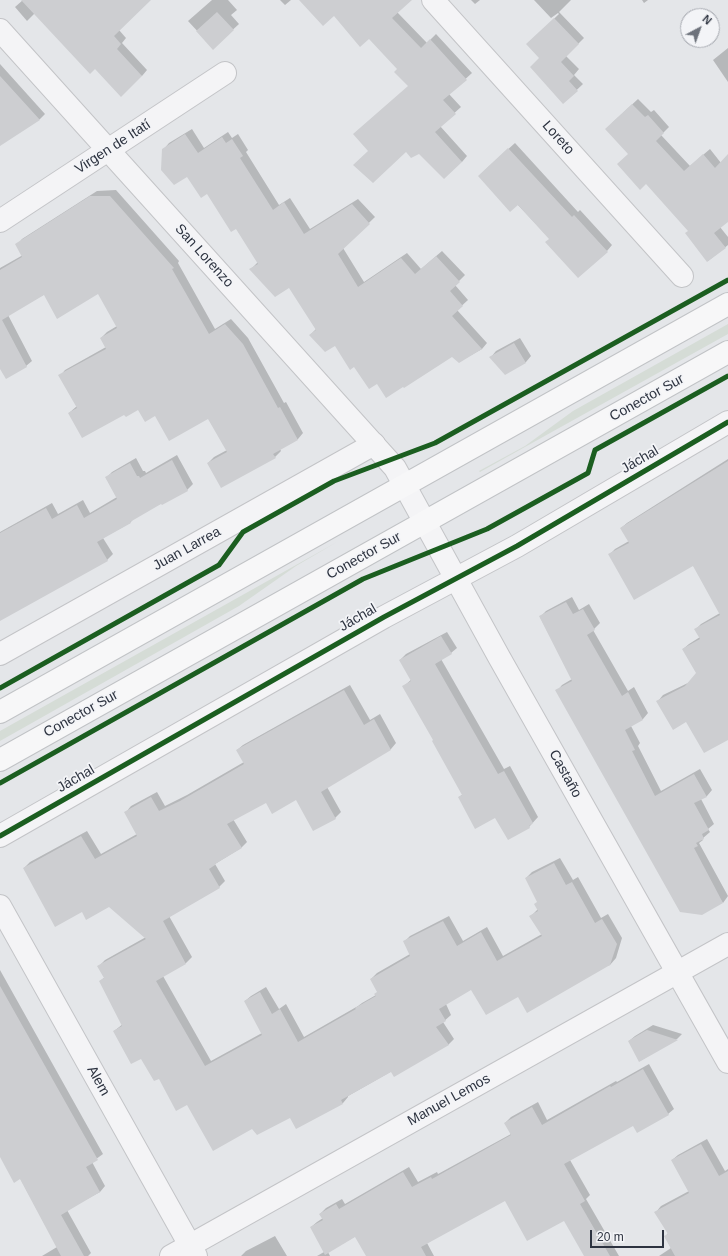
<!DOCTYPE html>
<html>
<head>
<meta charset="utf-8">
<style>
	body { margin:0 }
	#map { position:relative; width:728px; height:1256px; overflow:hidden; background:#e4e6e9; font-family:Arial,sans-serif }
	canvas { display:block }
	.north { position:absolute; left:680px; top:8px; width:40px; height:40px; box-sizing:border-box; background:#f3f4f7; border:1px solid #a4a7ae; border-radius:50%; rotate:41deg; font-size:11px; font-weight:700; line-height:16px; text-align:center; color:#2d3340 }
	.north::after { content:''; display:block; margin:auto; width:14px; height:18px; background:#6d727b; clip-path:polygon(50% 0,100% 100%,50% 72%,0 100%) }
	.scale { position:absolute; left:590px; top:1230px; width:74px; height:18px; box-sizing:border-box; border:2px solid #2d3340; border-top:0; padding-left:5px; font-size:12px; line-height:14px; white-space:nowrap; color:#2d3340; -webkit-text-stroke:3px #f3f4f7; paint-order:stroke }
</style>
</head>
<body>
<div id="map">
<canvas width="728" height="1256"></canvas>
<div class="north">N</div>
<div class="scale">20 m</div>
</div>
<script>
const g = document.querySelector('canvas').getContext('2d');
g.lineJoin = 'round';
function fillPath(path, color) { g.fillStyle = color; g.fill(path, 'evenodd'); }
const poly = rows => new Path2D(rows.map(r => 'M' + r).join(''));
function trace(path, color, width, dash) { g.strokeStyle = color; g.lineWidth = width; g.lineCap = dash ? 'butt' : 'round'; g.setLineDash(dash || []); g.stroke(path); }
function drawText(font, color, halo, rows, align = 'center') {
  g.font = font + ' Arial,sans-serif'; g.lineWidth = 3.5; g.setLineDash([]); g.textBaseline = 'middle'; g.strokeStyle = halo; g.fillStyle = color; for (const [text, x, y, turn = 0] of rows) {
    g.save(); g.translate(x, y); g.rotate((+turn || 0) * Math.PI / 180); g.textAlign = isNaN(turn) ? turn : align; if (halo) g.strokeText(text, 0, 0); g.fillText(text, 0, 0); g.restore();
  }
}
const green = poly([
	[728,324,728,334,480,472,479,471,525,446,573,411],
	[337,542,296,566,239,606,0,741,0,731]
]);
const shadow = poly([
	[23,0,100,0,119,30,126,38,122,43,147,70,142,76,95,68,35,13,27,21,15,7],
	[212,0,228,0,237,10,231,15,239,24,213,48,188,21],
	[280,0,291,0,285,5],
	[300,0,405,0,397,12,427,43,436,34,472,73,449,94,461,107,440,126,467,156,462,162,406,151,369,151,409,86,398,69,369,37,334,15],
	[471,0,480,0,475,4],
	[534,0,571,0,559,12,584,38,566,56,579,69,574,75,583,84,563,103,540,58,533,39,559,14,558,13,551,18],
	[642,0,648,0,644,3],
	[728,48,728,82,713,60],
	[0,64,45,114,40,119,0,145],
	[638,99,651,112,654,110,669,127,661,135,690,166,710,149,721,163,728,180,728,221,720,227,728,237,728,245,708,261,689,231,629,154,612,123],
	[192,129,204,148,228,132,232,138,238,134,248,150,246,152,279,205,290,198,310,229,358,199,375,217,343,248,364,282,407,253,421,269,442,251,465,275,455,285,468,300,457,310,487,343,482,349,459,362,452,355,377,382,354,366,335,345,310,335,316,329,290,287,251,269,258,262,236,228,208,193,188,175,163,150,169,143],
	[515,143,578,212,580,210,612,245,607,251,550,239,485,170],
	[116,190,179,261,178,263,215,329,231,319,248,338,284,403,286,402,303,433,298,439,280,449,281,451,275,457,208,463,214,457,227,450,208,418,155,415,138,409,125,414,69,413,77,406,60,376,65,370,106,347,101,338,107,332,117,326,98,292,45,294,8,315,32,361,26,366,0,367,0,268,23,255,17,245,22,239,97,191],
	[520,338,531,356,526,362,506,373,491,357,496,351],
	[177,455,193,484,187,490,135,517,130,523,103,538,113,554,107,560,0,620,0,532,52,503,58,514,83,500,90,513,117,497,106,478,112,472,136,458,143,471,145,471,146,473],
	[728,459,728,739,686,721,658,701,663,695,690,682,697,673,683,649,689,644,700,637,696,629,701,624,720,613,693,565,610,554,615,549,629,541,621,528,627,523],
	[572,597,579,610,589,604,600,623,593,630,628,691,634,687,648,713,643,719,631,726,640,743,638,746,661,791,700,769,712,790,707,796,701,799,714,824,708,829,710,832,702,839,703,840,699,843,728,896,723,903,557,691,562,685,572,679,540,617,546,611],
	[447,632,457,648,451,653,441,659,504,769,510,766,538,817,529,827,495,816,459,797,463,794,434,740,404,686,412,679,400,660,406,654],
	[350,685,370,720,380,714,396,743,391,749,327,787,341,812,335,818,297,799,266,801,233,819,247,842,241,848,215,864,225,881,219,887,169,916,192,957,186,963,163,976,211,1061,262,1033,245,1001,251,996,266,987,279,1009,286,1004,304,1037,358,1006,362,1003,376,995,378,991,371,979,377,973,410,954,404,942,410,936,449,916,463,941,487,927,503,956,542,934,531,916,538,909,538,901,526,878,532,872,560,858,573,880,578,877,601,918,608,914,622,938,616,958,610,965,518,996,472,988,446,1004,451,1015,443,1022,454,1039,448,1045,392,1071,348,1096,348,1097,343,1103,290,1116,253,1127,187,1104,114,1031,123,1024,100,981,105,977,99,966,105,960,146,937,109,905,82,911,24,868,30,862,87,831,101,854,137,834,126,812,131,806,157,792,165,806,187,795,244,762,237,750,243,745],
	[0,970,103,1154,92,1162,105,1186,100,1192,67,1210,91,1253,88,1256,42,1256,57,1247,20,1178,0,1155],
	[653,1025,682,1034,677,1039,640,1061,629,1041,635,1036],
	[649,1064,674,1109,668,1114,633,1125,570,1160,590,1195,586,1199,619,1256,586,1256,565,1219,505,1200,427,1243,434,1256,367,1256,356,1236,328,1252,330,1256,317,1256,324,1252,311,1227,317,1222,323,1218,320,1214,326,1208,342,1199,345,1204,409,1167,418,1182,437,1172,438,1174,511,1134,505,1123,511,1117,538,1102,547,1120,616,1081,617,1082],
	[707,1139,725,1171,728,1169,728,1256,659,1256,671,1248,665,1237,668,1233,656,1212,661,1206,689,1191,672,1160,678,1155],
	[275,1236,287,1256,241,1256,246,1251]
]);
const building = poly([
	[21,0,151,0,114,36,121,44,117,49,142,76,121,97,95,69,90,74],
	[299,0,412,0,392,18,421,48,430,39,467,80,443,100,456,114,435,132,462,162,444,179,419,154,411,158,406,152,373,183,353,165,368,151,353,134,408,86,394,72,397,69,369,39,360,47,334,16,323,26],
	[217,12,234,30,213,50,196,31],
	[554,18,579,44,561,62,574,76,569,81,578,91,563,104,530,67,539,58,526,44],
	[0,76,40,120,0,146],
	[632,104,645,117,648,115,664,133,656,141,684,171,703,154,715,168,728,154,728,222,714,233,726,248,707,262,685,233,688,231,646,184,640,190,617,164,628,154,605,129],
	[185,134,198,153,222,137,226,143,232,139,243,156,240,158,273,210,284,202,304,234,352,204,370,224,338,254,358,287,401,258,415,274,436,256,460,282,450,291,463,306,452,316,482,349,459,363,452,357,404,388,403,387,386,398,377,384,369,389,354,367,350,370,335,346,325,352,309,335,316,330,289,288,275,297,249,269,258,264,236,229,231,232,207,194,201,198,187,177,174,185,161,170,162,149],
	[508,148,572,217,574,215,608,252,578,278,545,242,549,239,518,205,510,212,478,176],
	[90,196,110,196,174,268,172,269,209,334,225,324,243,344,278,408,280,407,298,440,273,454,276,458,221,488,207,463,227,452,208,419,169,441,155,416,145,422,138,410,126,417,124,415,82,438,68,413,77,408,58,375,106,349,100,338,117,328,98,294,57,319,44,295,2,320,27,367,6,379,0,369,0,270,22,257,15,244],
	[514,343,526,363,505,375,489,357],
	[172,460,188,491,162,505,161,504,130,522,131,523,97,542,108,561,0,621,0,533,46,508,52,519,77,505,84,518,117,499,105,477,130,463,137,476,139,476,140,478],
	[728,461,728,740,704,753,686,722,673,730,656,701,685,686,696,673,682,649,700,639,694,629,720,615,693,566,634,600,608,554,629,543,620,528],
	[566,602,573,614,583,609,595,630,587,635,622,696,628,692,643,720,625,730,635,750,632,751,655,796,694,774,707,797,694,803,709,830,702,834,704,839,696,843,698,846,694,848,723,903,702,915,680,912,555,690,572,681,539,616],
	[441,636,452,654,435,664,498,774,504,771,533,823,529,826,530,828,508,840,495,818,475,829,458,797,462,795,432,741,433,740,402,686,411,681,399,660],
	[344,690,364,725,374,719,391,750,321,792,336,819,313,831,296,800,272,814,266,803,227,824,242,848,215,864,215,865,209,869,220,888,163,921,186,964,156,981,205,1066,262,1035,244,1001,260,992,272,1014,280,1009,298,1042,356,1009,355,1008,376,996,374,994,377,992,370,979,410,956,403,941,443,921,457,946,481,932,497,961,542,936,529,916,538,911,534,904,537,902,525,878,554,863,566,885,572,882,595,923,602,919,617,944,610,965,527,1013,518,997,486,1015,471,990,439,1009,446,1021,436,1027,449,1045,394,1077,391,1072,341,1100,343,1104,296,1129,290,1118,257,1135,252,1129,213,1151,187,1105,176,1111,159,1079,154,1081,141,1059,131,1064,113,1031,122,1026,99,981,104,978,97,966,146,939,109,907,86,920,82,912,55,927,23,868,81,836,95,859,137,836,124,812,151,797,159,811,180,801,244,764,236,750],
	[0,986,98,1160,86,1167,100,1192,61,1215,84,1256,61,1256,20,1179,14,1183,0,1157],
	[647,1030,678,1040,639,1062,628,1041],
	[643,1069,669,1115,637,1133,633,1126,564,1164,585,1201,580,1204,610,1256,584,1256,564,1221,527,1241,505,1201,421,1247,426,1256,366,1256,355,1237,325,1255,310,1227,323,1220,319,1214,336,1204,339,1209,403,1172,412,1187,431,1177,432,1179,511,1135,504,1123,532,1107,542,1125,610,1086,611,1087],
	[701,1144,719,1176,728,1171,728,1256,675,1256,664,1236,668,1234,654,1212,689,1193,671,1160]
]);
const minor = poly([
	[433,0,682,276],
	[0,221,225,73],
	[0,654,374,444],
	[0,836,384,617,517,546,728,422],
	[0,906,196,1256],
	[171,1256,728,944]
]);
const tertiary = poly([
	[0,30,395,468,499,657,728,1062]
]);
const primary = poly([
	[0,712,728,304],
	[0,760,728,352]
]);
const cycleway = poly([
	[0,688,219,565,243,532,334,481,435,443,728,280],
	[0,783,363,579,487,529,588,473,595,450,728,376],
	[0,836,384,617,517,546,728,422]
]);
const streetNames = [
	["Loreto",558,138,48],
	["Virgen de Itatí",113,147,-33],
	["San Lorenzo",204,256,48],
	["Conector Sur",647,398,-29],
	["Jáchal",640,460,-30],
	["Juan Larrea",187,549,-29],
	["Conector Sur",364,556,-29],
	["Jáchal",358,618,-30],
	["Conector Sur",81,714,-29],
	["Castaño",565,774,61],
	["Jáchal",76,779,-30],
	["Alem",98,1081,61],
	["Manuel Lemos",449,1100,-29]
];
fillPath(green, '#d5dcd6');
fillPath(shadow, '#0003');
fillPath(building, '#cdced1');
trace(minor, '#c3c4c7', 24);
trace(tertiary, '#c3c4c7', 24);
trace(primary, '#c1c3c6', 24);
trace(minor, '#f4f4f6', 22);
trace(tertiary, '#f4f4f6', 22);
trace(primary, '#f7f7f8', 22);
trace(cycleway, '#1b5e20', 5);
drawText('14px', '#2d3340', '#f3f4f7', streetNames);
</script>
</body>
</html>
